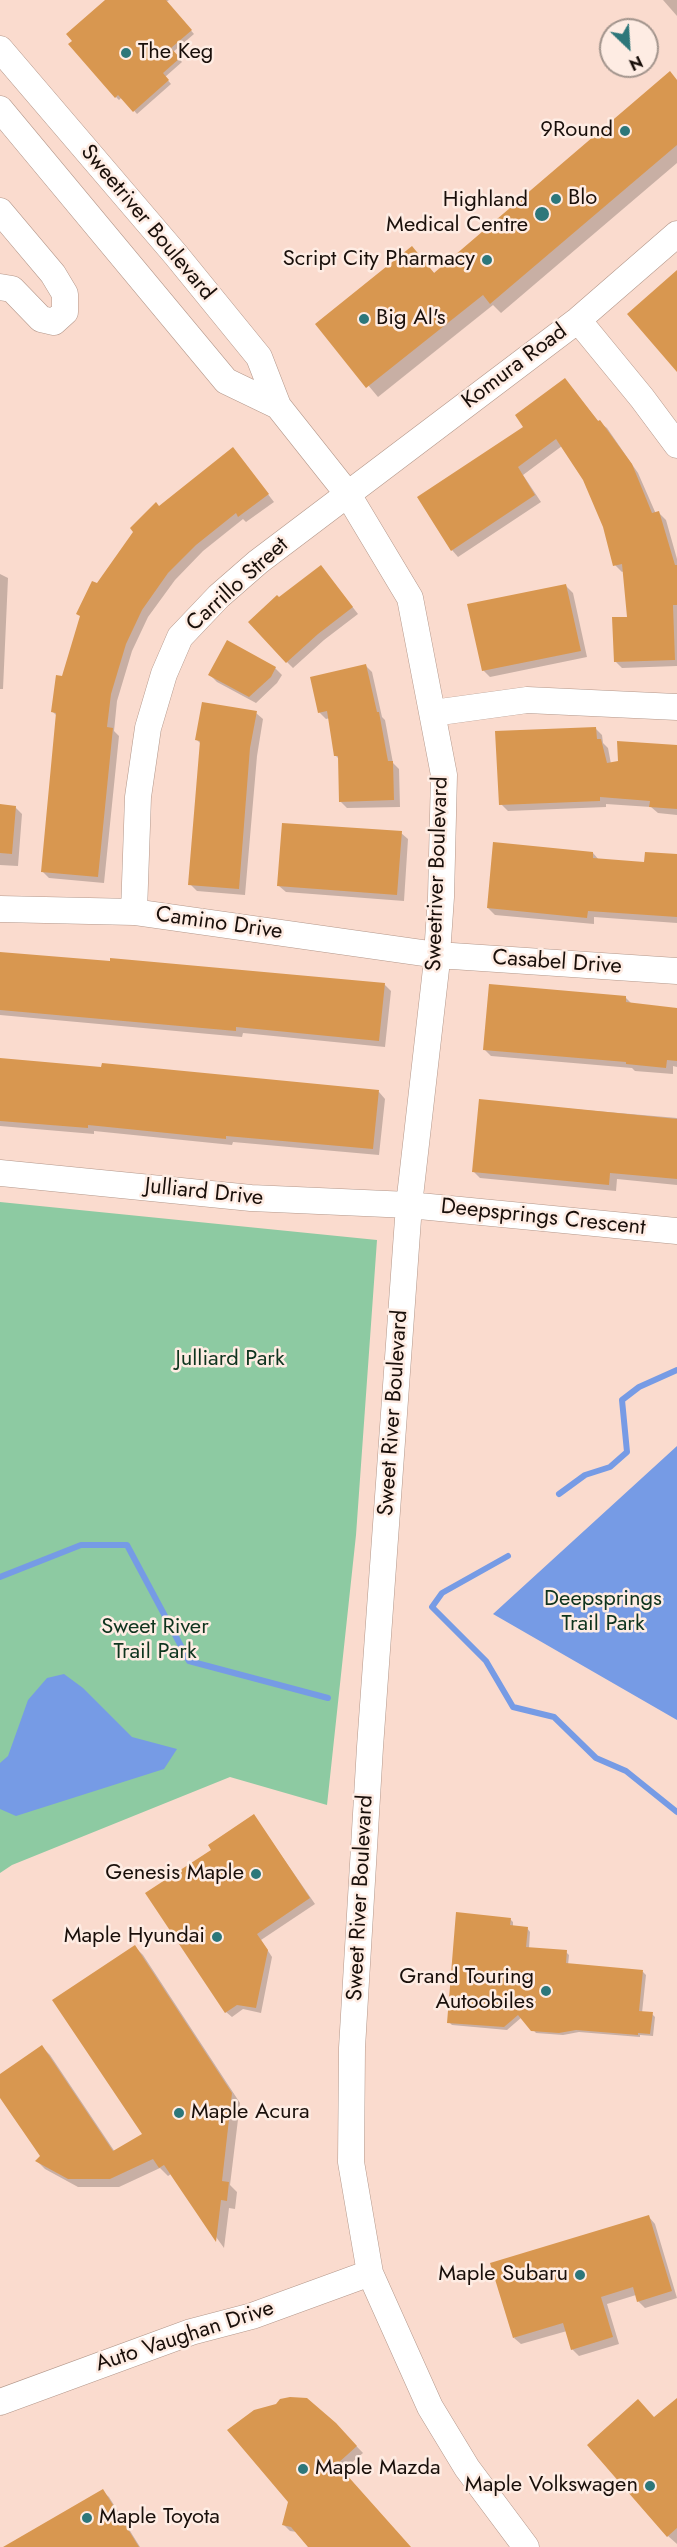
<!DOCTYPE html>
<html>
<head>
<meta charset="utf-8">
<style>
	body { margin:0 }
	#map { position:relative; width:677px; height:2547px; overflow:hidden; background:#fadbce; font-family:Jost,sans-serif }
	canvas { display:block }
	.north { position:absolute; left:599px; top:18px; width:60px; height:60px; box-sizing:border-box; background:#feece3; border:2px solid #a2948c; border-radius:50%; rotate:155deg; font-size:16px; font-weight:700; line-height:24px; text-align:center; color:#190f0a }
	.north::after { content:''; display:block; margin:auto; width:21px; height:27px; background:#2d777a; clip-path:polygon(50% 0,100% 100%,50% 72%,0 100%) }
</style>
</head>
<body>
<div id="map">
<canvas width="677" height="2547"></canvas>
<div class="north">N</div>
</div>
<script>
const g = document.querySelector('canvas').getContext('2d');
g.lineJoin = 'round';
function fillPath(path, color) { g.fillStyle = color; g.fill(path, 'evenodd'); }
const poly = rows => new Path2D(rows.map(r => 'M' + r).join(''));
function trace(path, color, width, dash) { g.strokeStyle = color; g.lineWidth = width; g.lineCap = dash ? 'butt' : 'round'; g.setLineDash(dash || []); g.stroke(path); }
function drawText(font, color, halo, rows, align = 'center') {
  g.font = font + ' Jost,sans-serif'; g.lineWidth = 5; g.setLineDash([]); g.textBaseline = 'middle'; g.strokeStyle = halo; g.fillStyle = color; for (const [text, x, y, turn = 0] of rows) {
    g.save(); g.translate(x, y); g.rotate((+turn || 0) * Math.PI / 180); g.textAlign = isNaN(turn) ? turn : align; if (halo) g.strokeText(text, 0, 0); g.fillText(text, 0, 0); g.restore();
  }
}
const green = poly([
	[0,1202,377,1240,356,1535,327,1805,230,1777,12,1865,0,1873]
]);
const water = poly([
	[677,1446,677,1720,493,1614],
	[64,1674,83,1688,132,1737,177,1749,164,1769,16,1816,0,1809,0,1763,8,1756,28,1700,47,1678]
]);
const shadow = poly([
	[105,0,169,0,166,2,194,34,173,52,182,62,165,77,171,84,137,114,122,97,119,100,116,97],
	[663,0,677,0,677,16],
	[677,81,677,163,501,313,493,305,378,397,317,324,412,248,435,274],
	[565,380,599,422,607,428,638,473,656,514,659,513,666,520,677,559,677,666,622,668,615,661,628,618,624,571,622,572,615,565,604,527,584,479,562,446,523,475,541,502,458,557,452,550,526,427],
	[233,449,274,502,246,522,243,519,203,551,175,580,148,617,132,651,117,701,114,731,119,736,104,883,49,878,42,871,57,716,53,712,97,585,159,508],
	[0,574,8,578,3,689,0,689],
	[327,574,358,614,324,640,293,668,287,662,279,599],
	[566,586,573,593,587,657,490,677,483,670],
	[366,666,372,672,382,717,385,720,393,763,399,769,400,807,347,808,340,801,340,760,336,756,330,718,326,719,319,712],
	[275,668,282,675,277,683,256,703,217,682,210,675],
	[256,713,263,719,257,756,245,895,197,891,190,884,201,744,197,740],
	[595,728,602,735,603,743,608,748,611,764,677,748,677,815,658,813,651,807,606,804,606,807,508,811,501,804],
	[0,806,15,807,22,814,18,866,0,865],
	[401,833,408,839,404,901,286,892,279,886],
	[593,853,599,860,645,863,677,856,677,923,594,917,594,924,495,915,488,908],
	[0,953,384,984,391,991,385,1047,243,1033,242,1037,0,1015],
	[626,998,633,1005,677,1010,677,1067,673,1066,673,1074,635,1071,632,1068,491,1056,484,1049],
	[0,1060,379,1092,385,1099,379,1155,233,1142,232,1145,94,1131,94,1134,0,1126],
	[480,1101,677,1118,677,1185,617,1179,616,1191,480,1178,473,1171],
	[254,1816,315,1904,261,1940,272,1957,261,2013,243,2009,232,2017,226,2012],
	[510,1919,513,1922,513,1927,527,1928,530,1932,529,1948,566,1952,569,1955,568,1965,643,1972,646,1975,642,2013,652,2014,655,2017,653,2036,640,2035,640,2037,579,2032,563,2035,536,2033,522,2017,507,2030,452,2025,449,2022],
	[135,1947,143,1955,240,2103,230,2185,237,2192,235,2209,229,2208,224,2248,171,2174,168,2176,160,2168,119,2187,78,2187,45,2169,37,2161,42,2156,0,2096,0,2076,42,2047,50,2055,115,2152,144,2134],
	[649,2217,655,2224,677,2298,645,2308,638,2301,636,2295,607,2304,619,2344,579,2356,572,2349,567,2331,521,2344,514,2338],
	[677,2400,677,2544,668,2536,638,2401,655,2419],
	[335,2424,363,2453,342,2471,410,2547,310,2547,297,2532,290,2531,283,2524],
	[102,2491,109,2497,140,2547,6,2547]
]);
const stream = poly([
	[559,1494,585,1475,610,1467,627,1452,622,1400,639,1387,677,1370],
	[508,1556,442,1593,432,1607,486,1661,513,1707,554,1717,596,1758,626,1771,677,1812],
	[0,1577,81,1545,127,1545,189,1661,328,1698]
]);
const building = poly([
	[105,0,166,0,192,30,171,48,180,58,163,73,169,80,133,112,118,95,115,98,68,44,72,41,66,34],
	[670,71,677,80,677,145,490,304,483,295,366,388,315,324,412,246,434,273],
	[677,270,677,372,627,314],
	[565,378,598,421,600,420,632,464,652,513,659,511,675,565,677,565,677,605,673,605,675,660,614,662,612,617,627,617,622,564,613,566,603,527,583,480,556,439,518,467,535,495,451,551,417,497,523,427,515,415],
	[233,447,269,494,238,517,236,513,196,545,168,573,142,610,126,644,111,694,107,727,113,728,98,877,41,872,56,713,51,712,56,675,62,676,80,616,76,614,92,581,97,583,133,532,130,528,156,502,159,506],
	[321,565,353,607,318,634,286,663,248,622,277,595,279,597],
	[566,584,581,651,482,671,467,604],
	[227,640,276,667,271,677,249,697,208,675],
	[366,664,377,712,379,712,388,761,393,761,394,800,339,802,338,756,334,756,327,711,318,713,310,677],
	[202,702,257,711,250,748,239,889,188,885,200,741,195,740],
	[596,727,597,739,601,739,607,763,618,761,617,741,677,745,677,809,649,807,650,801,600,797,600,801,499,805,495,731],
	[0,804,16,806,12,854,0,853],
	[282,823,402,831,397,895,277,886],
	[493,842,593,852,593,858,644,862,645,852,677,854,677,917,588,911,587,918,487,908],
	[0,952,110,961,110,958,385,983,379,1041,236,1027,236,1031,0,1010],
	[489,984,626,996,626,1002,677,1008,677,1061,667,1060,666,1068,626,1064,626,1062,483,1050],
	[0,1058,101,1067,102,1063,379,1090,373,1149,226,1136,226,1139,88,1125,88,1128,0,1121],
	[479,1099,677,1119,677,1179,610,1173,609,1185,472,1172],
	[254,1814,310,1898,257,1934,268,1950,256,2008,237,2005,225,2013,145,1893,211,1850,208,1845],
	[456,1912,511,1918,510,1925,528,1927,526,1947,567,1950,566,1963,643,1970,639,2011,653,2012,650,2034,638,2033,638,2035,576,2030,559,2033,531,2031,518,2015,504,2027,447,2023],
	[135,1945,232,2093,222,2181,229,2182,227,2201,221,2200,216,2242,164,2165,159,2168,153,2159,110,2179,68,2179,35,2161,40,2156,0,2098,0,2074,42,2045,113,2151,142,2134,52,2000],
	[649,2215,672,2291,637,2302,633,2287,601,2297,613,2337,571,2350,563,2323,513,2338,490,2263],
	[290,2397,307,2398,336,2423,357,2446,337,2464,411,2547,308,2547,291,2527,282,2525,288,2502,227,2430,254,2410,276,2404,280,2399],
	[677,2398,677,2528,667,2537,587,2445,638,2399,654,2417],
	[103,2489,139,2547,3,2547]
]);
const minor = poly([
	[0,49,176,255,259,357,278,406,347,493,410,598,444,775,441,897,436,969,409,1205,370,1747,352,2048,351,2162,370,2273,430,2407,467,2468,526,2547],
	[0,109,226,381,278,406],
	[0,211,53,274,65,294,65,312,54,322,41,319,12,289,0,287],
	[578,320,642,398,677,445],
	[433,713,527,700,677,707],
	[0,909,134,912,437,955,677,971],
	[134,912,138,797,148,728,164,674,180,637,219,596,258,562,578,320,677,234],
	[0,1173,251,1198,409,1205,677,1231],
	[0,2402,191,2332,252,2316,370,2273]
]);
const markers = [
	[126,53,6,"#2d777a"],
	[625,131,6,"#2d777a"],
	[556,199,6,"#2d777a"],
	[542,214,8,"#2d777a"],
	[487,260,6,"#2d777a"],
	[364,319,6,"#2d777a"],
	[256,1874,6,"#2d777a"],
	[217,1937,6,"#2d777a"],
	[546,1991,6,"#2d777a"],
	[179,2113,6,"#2d777a"],
	[580,2275,6,"#2d777a"],
	[303,2469,6,"#2d777a"],
	[650,2486,6,"#2d777a"],
	[87,2518,6,"#2d777a"]
];
const poiNames = [
	["The Keg",138,53,"left"],
	["9Round",613,131],
	["Blo",568,199,"left"],
	["Highland",528,201],
	["Medical Centre",528,226],
	["Script City Pharmacy",475,260],
	["Big Al's",376,319,"left"],
	["Genesis Maple",244,1874],
	["Maple Hyundai",205,1937],
	["Grand Touring",534,1978],
	["Autoobiles",534,2003],
	["Maple Acura",191,2113,"left"],
	["Maple Subaru",568,2275],
	["Maple Mazda",315,2469,"left"],
	["Maple Volkswagen",638,2486],
	["Maple Toyota",99,2518,"left"]
];
const streetNames = [
	["Sweetriver Boulevard",147,223,50],
	["Komura Road",515,367,-37],
	["Carrillo Street",238,585,-42],
	["Sweetriver Boulevard",438,874,-88],
	["Camino Drive",219,924,8],
	["Casabel Drive",557,963,4],
	["Julliard Drive",204,1193,6],
	["Deepsprings Crescent",543,1218,6],
	["Sweet River Boulevard",394,1413,-86],
	["Sweet River Boulevard",361,1898,-87],
	["Auto Vaughan Drive",185,2337,-18]
];
const parkNames = [
	["Julliard Park",230,1360],
	["Deepsprings",603,1600],
	["Trail Park",603,1625],
	["Sweet River",155,1628],
	["Trail Park",155,1653]
];
fillPath(green, '#8dcaa2');
fillPath(water, '#769be5');
fillPath(shadow, '#0003');
trace(stream, '#769be5', 6);
fillPath(building, '#d89750');
trace(minor, '#b3978a', 27);
trace(minor, '#fff', 26);
for (const [x, y, r, color] of markers) { const dot = new Path2D(); dot.arc(x, y, r, 0, 2 * Math.PI); g.fillStyle = color; g.fill(dot); trace(dot, '#feece3', 2); }
drawText('22px', '#190f0a', '#feece3', poiNames, 'right');
drawText('22px', '#190f0a', '#feece3', streetNames);
drawText('22px', '#0e341e', '#feece3', parkNames);
</script>
</body>
</html>
